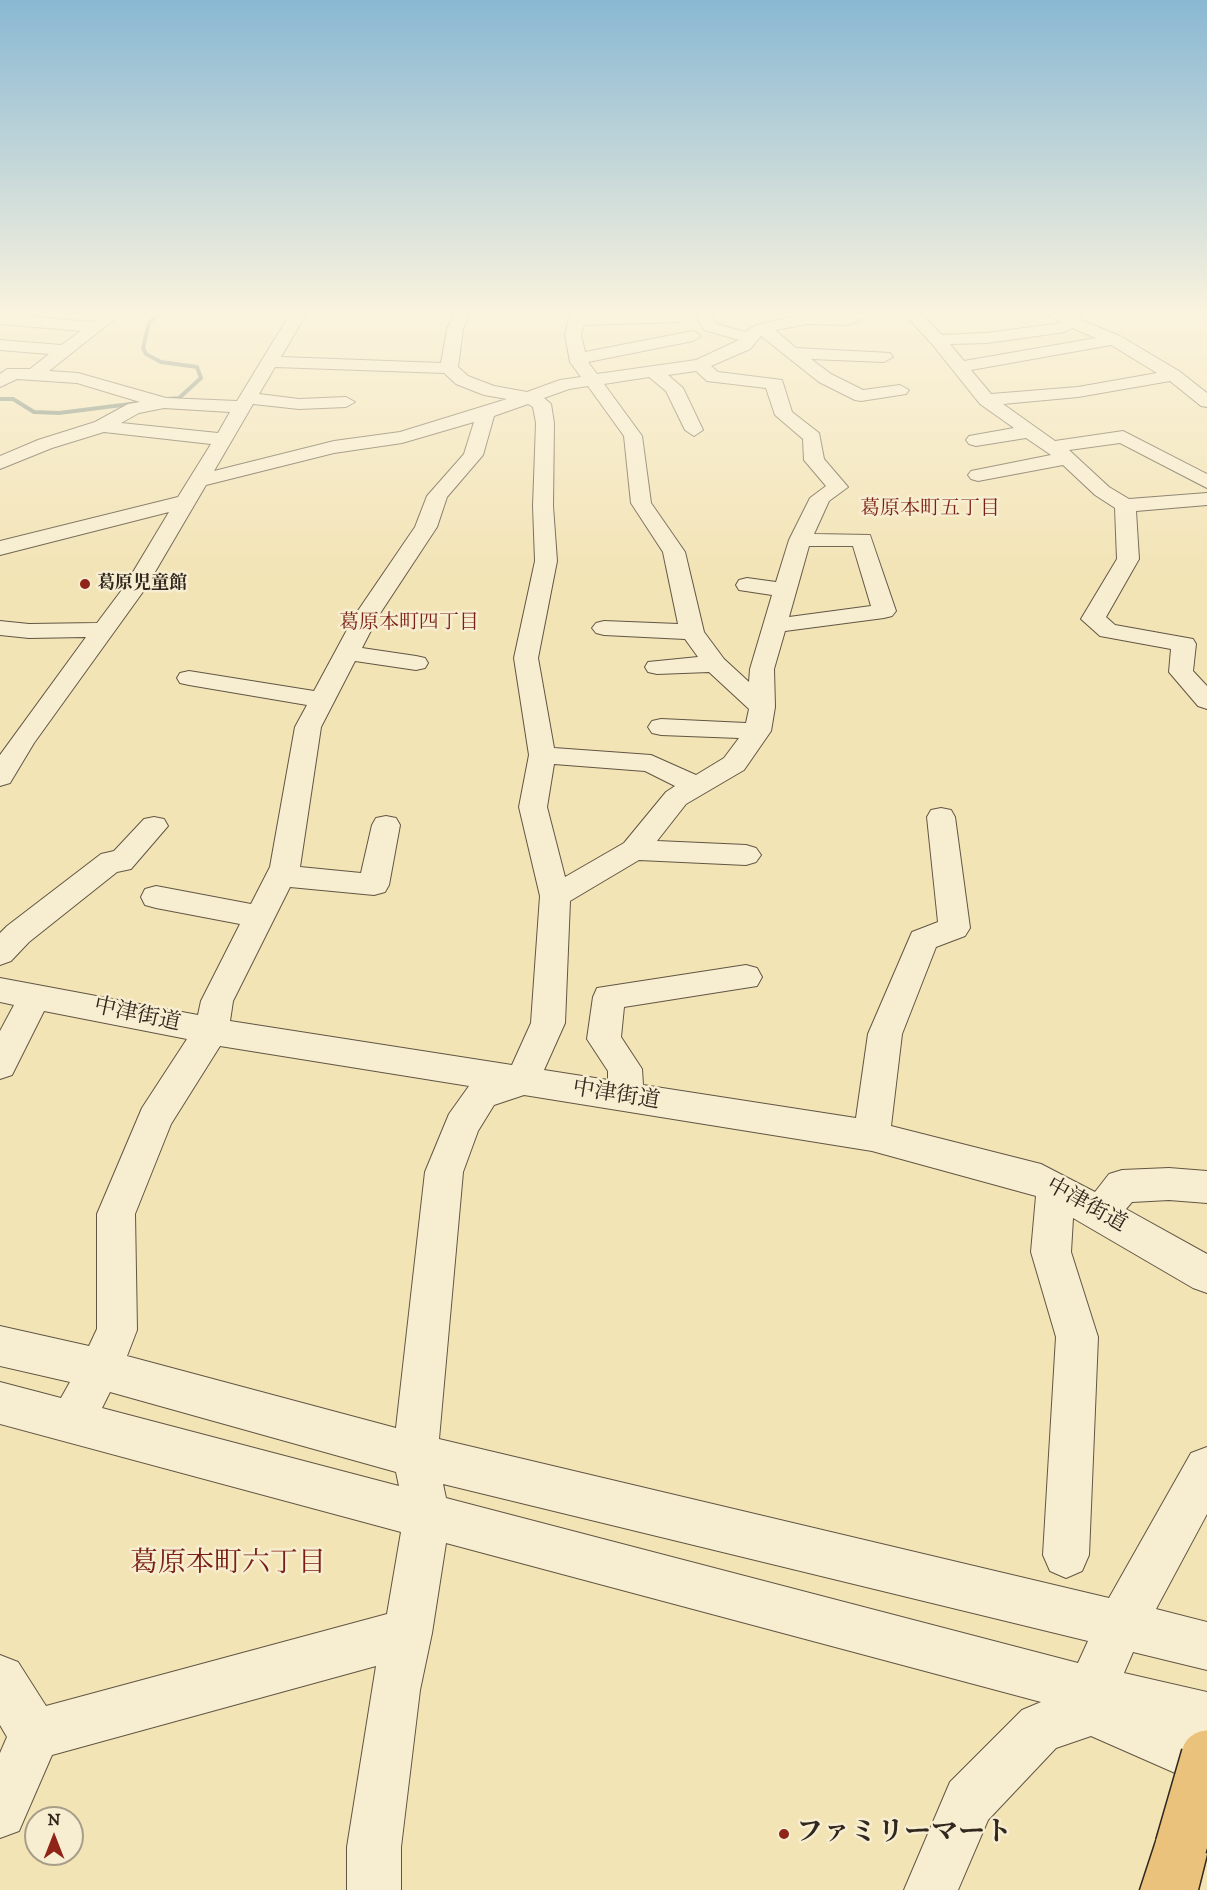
<!DOCTYPE html>
<html>
<head>
<meta charset="utf-8">
<style>
	body { margin:0 }
	#map { position:relative; width:1207px; height:1890px; overflow:hidden; background:#f3e4b6; font-family:"IM FELL DW Pica",serif }
	canvas { display:block }
	.north { position:absolute; left:24px; top:1806px; width:60px; height:60px; box-sizing:border-box; background:#f7edd0; border:2px solid #a79e89; border-radius:50%; rotate:0deg; font-size:16px; font-weight:700; line-height:24px; text-align:center; color:#30271e }
	.north::after { content:''; display:block; margin:auto; width:21px; height:27px; background:#8f2418; clip-path:polygon(50% 0,100% 100%,50% 72%,0 100%) }
</style>
</head>
<body>
<div id="map">
<canvas width="1207" height="1890"></canvas>
<div class="north">N</div>
</div>
<script>
const g = document.querySelector('canvas').getContext('2d');
g.lineJoin = 'round';
const poly = rows => new Path2D(rows.map(r => 'M' + r).join(''));
function trace(path, color, width, dash) { g.strokeStyle = color; g.lineWidth = width; g.lineCap = dash ? 'butt' : 'round'; g.setLineDash(dash || []); g.stroke(path); }
function fillPath(path, color) { g.fillStyle = color; g.fill(path, 'evenodd'); }
function drawText(font, color, halo, rows, align = 'center') {
  g.font = font + ' "IM FELL DW Pica","Noto Serif JP",serif'; g.lineWidth = 5; g.setLineDash([]); g.textBaseline = 'middle'; g.strokeStyle = halo; g.fillStyle = color; for (const [text, x, y, turn = 0] of rows) {
    g.save(); g.translate(x, y); g.rotate((+turn || 0) * Math.PI / 180); g.textAlign = isNaN(turn) ? turn : align; if (halo) g.strokeText(text, 0, 0); g.fillText(text, 0, 0); g.restore();
  }
}
const stream = poly([
	[158,314,149,323,143,348,146,354,161,362,197,367,201,378,179,398,167,399],
	[0,399,13,399,34,412,59,413,138,403]
]);
const minor = poly([
	[0,314,92,322,103,314,121,314,49,371,78,373,166,398,237,401,290,314,306,314,281,357,441,363,447,329,454,314,470,314,463,329,458,367,468,376,494,386,527,392,560,380,581,377,570,362,565,335,570,314,684,314,686,317,678,322,584,325,581,335,585,352,693,331,701,336,693,341,588,362,597,374,696,360,739,340,704,330,696,314,712,314,717,324,745,332,756,325,808,314,869,314,867,317,849,325,808,324,775,330,796,348,890,353,893,357,884,362,811,359,831,374,863,390,900,385,909,390,906,394,861,401,855,400,819,382,761,336,750,349,711,366,718,372,782,380,792,412,819,433,824,459,848,487,829,501,814,534,870,535,896,611,892,616,884,618,785,631,774,669,775,707,771,731,744,770,686,804,657,841,746,845,756,848,761,855,756,862,746,865,639,860,570,901,565,1023,544,1070,608,1080,608,1071,587,1039,593,997,597,988,746,965,757,968,762,977,757,986,624,1007,621,1037,642,1069,643,1085,856,1118,868,1034,912,932,938,922,927,817,931,810,941,808,951,810,955,817,970,928,965,936,936,947,902,1034,891,1126,1041,1164,1095,1192,1109,1174,1122,1170,1169,1168,1207,1171,1207,1203,1169,1200,1132,1202,1126,1209,1207,1254,1207,1293,1193,1288,1073,1218,1071,1252,1098,1337,1089,1555,1082,1571,1066,1578,1050,1571,1043,1555,1056,1337,1031,1252,1036,1196,872,1151,524,1095,494,1105,478,1131,463,1172,439,1439,1109,1598,1191,1453,1207,1447,1207,1514,1156,1609,1207,1622,1207,1670,1133,1652,1124,1673,1207,1692,1207,1787,1091,1736,1056,1748,988,1820,958,1890,904,1890,950,1782,1022,1710,1041,1702,446,1543,432,1633,420,1690,401,1847,401,1890,347,1890,347,1847,376,1666,52,1755,19,1831,0,1838,0,1753,7,1737,0,1725,0,1655,18,1662,46,1706,387,1614,401,1532,0,1424,0,1382,61,1398,70,1382,0,1366,0,1326,89,1346,97,1329,97,1214,142,1108,187,1039,44,1011,12,1075,0,1079,0,1031,14,1005,0,1002,0,978,198,1015,201,1001,240,924,156,908,145,905,141,897,145,889,156,886,251,904,270,867,295,727,307,705,189,685,180,683,177,678,180,673,189,671,314,691,355,615,415,527,427,496,464,454,474,422,402,443,334,453,206,485,145,589,34,743,10,783,0,786,0,755,86,637,29,638,0,635,0,621,29,624,97,623,124,587,169,512,0,555,0,541,178,497,211,444,104,432,52,448,0,469,0,456,38,440,95,422,128,404,140,402,77,383,17,379,0,387,0,374,7,369,30,369,49,354,0,350,0,340,61,345,81,331,0,324,0,314],
	[275,367,444,373,456,384,484,395,507,399,400,432,334,441,214,471,253,404,299,409,346,407,355,402,346,397,299,399,259,394,275,367],
	[696,371,707,381,766,388,775,415,803,439,804,460,826,486,810,498,789,540,776,582,747,578,739,580,736,585,739,590,772,595,750,669,749,682,724,659,704,632,685,552,651,503,642,436,604,384,649,377,666,391,685,430,694,436,703,430,683,388,668,375,696,371],
	[588,386,624,436,631,503,663,552,678,624,604,621,596,623,592,628,596,633,604,635,685,639,698,657,648,662,645,667,648,672,657,674,709,672,749,709,746,723,661,719,652,721,648,727,652,733,661,735,739,738,724,758,696,775,651,755,554,748,538,658,557,561,553,506,554,423,551,404,544,398,569,389,588,386],
	[528,404,533,407,536,423,533,506,535,561,514,658,529,755,519,807,540,896,531,1023,512,1065,230,1021,233,1001,290,887,374,895,385,892,389,885,400,825,396,818,386,816,376,818,372,825,361,873,300,867,321,727,355,661,416,670,425,668,428,663,425,658,416,656,362,648,379,615,437,527,447,497,483,455,494,416,528,404],
	[164,408,230,412,218,433,121,423,139,413,164,408],
	[809,546,853,546,871,606,789,617,809,546],
	[554,764,645,771,675,786,666,792,624,843,565,877,547,807,554,764],
	[220,1046,469,1086,449,1114,425,1172,396,1428,127,1356,137,1330,135,1214,171,1124,220,1046],
	[110,1392,396,1472,399,1486,102,1408,110,1392],
	[443,1484,1088,1641,1078,1663,446,1498,443,1484],
	[904,314,921,314,942,335,987,333,1061,323,1046,314,1067,314,1120,336,1179,371,1207,393,1207,407,1201,406,1170,381,1078,397,1003,404,1055,441,1123,431,1207,474,1207,488,1120,443,1069,450,1109,487,1129,499,1207,493,1207,505,1136,511,1139,559,1106,617,1115,625,1193,639,1196,644,1193,671,1207,686,1207,709,1198,706,1169,672,1171,649,1100,636,1081,619,1117,559,1115,508,1095,495,1063,465,978,481,971,479,968,475,971,471,1051,455,1026,438,976,446,969,444,966,440,969,436,1014,428,980,404,932,344,904,314],
	[1072,328,1096,338,964,361,950,344,987,343,1065,332,1072,328],
	[1111,345,1157,373,1078,387,991,394,971,370,1111,345],
	[154,817,164,819,168,826,131,869,117,872,29,942,11,961,0,965,0,933,7,926,101,854,114,851,144,819,154,817]
]);
const highway = poly([
	[1181,1818,1201,1826,1207,1841,1207,1854,1198,1890,1140,1890,1161,1826,1181,1818]
]);
const highwayBridge = poly([
	[1181,1846,1207,1756]
]);
const markers = [
	[85,584,6,"#8f2418"],
	[784,1834,6,"#8f2418"]
];
const farPoinames = [
	["葛原児童館",97,584]
];
const farNeighbourhoodnames = [
	["葛原本町五丁目",930,510],
	["葛原本町四丁目",409,624]
];
const streetNames = [
	["中津街道",137,1016,12],
	["中津街道",616,1096,9],
	["中津街道",1086,1206,29]
];
const nearPoinames = [
	["ファミリーマート",796,1834]
];
const nearNeighbourhoodnames = [
	["葛原本町六丁目",228,1565]
];
trace(stream, '#718277', 4);
trace(minor, '#615644', 2);
trace(highway, '#30271e', 3);
fillPath(minor, '#f7edd0');
fillPath(highway, '#eac27b');
trace(highwayBridge, '#30271e', 54, []);
trace(highwayBridge, '#eac27b', 51);
const sky = g.createLinearGradient(0, 0, 0, 578);
sky.addColorStop(0, '#89b8d3');
sky.addColorStop(0.54, '#faf3de');
sky.addColorStop(1, '#faf3de00');
g.fillStyle = sky;
g.fillRect(0, 0, 1207, 578);
for (const [x, y, r, color] of markers) { const dot = new Path2D(); dot.arc(x, y, r, 0, 2 * Math.PI); g.fillStyle = color; g.fill(dot); trace(dot, '#f7edd0', 2); }
drawText('bold 18px', '#30271e', '#f7edd0', farPoinames, 'left');
drawText('20px', '#7a1f14', '#f7edd0', farNeighbourhoodnames);
drawText('22px', '#30271e', '#f7edd0', streetNames);
drawText('bold 27px', '#30271e', '#f7edd0', nearPoinames, 'left');
drawText('28px', '#7a1f14', '#f7edd0', nearNeighbourhoodnames);
</script>
</body>
</html>
